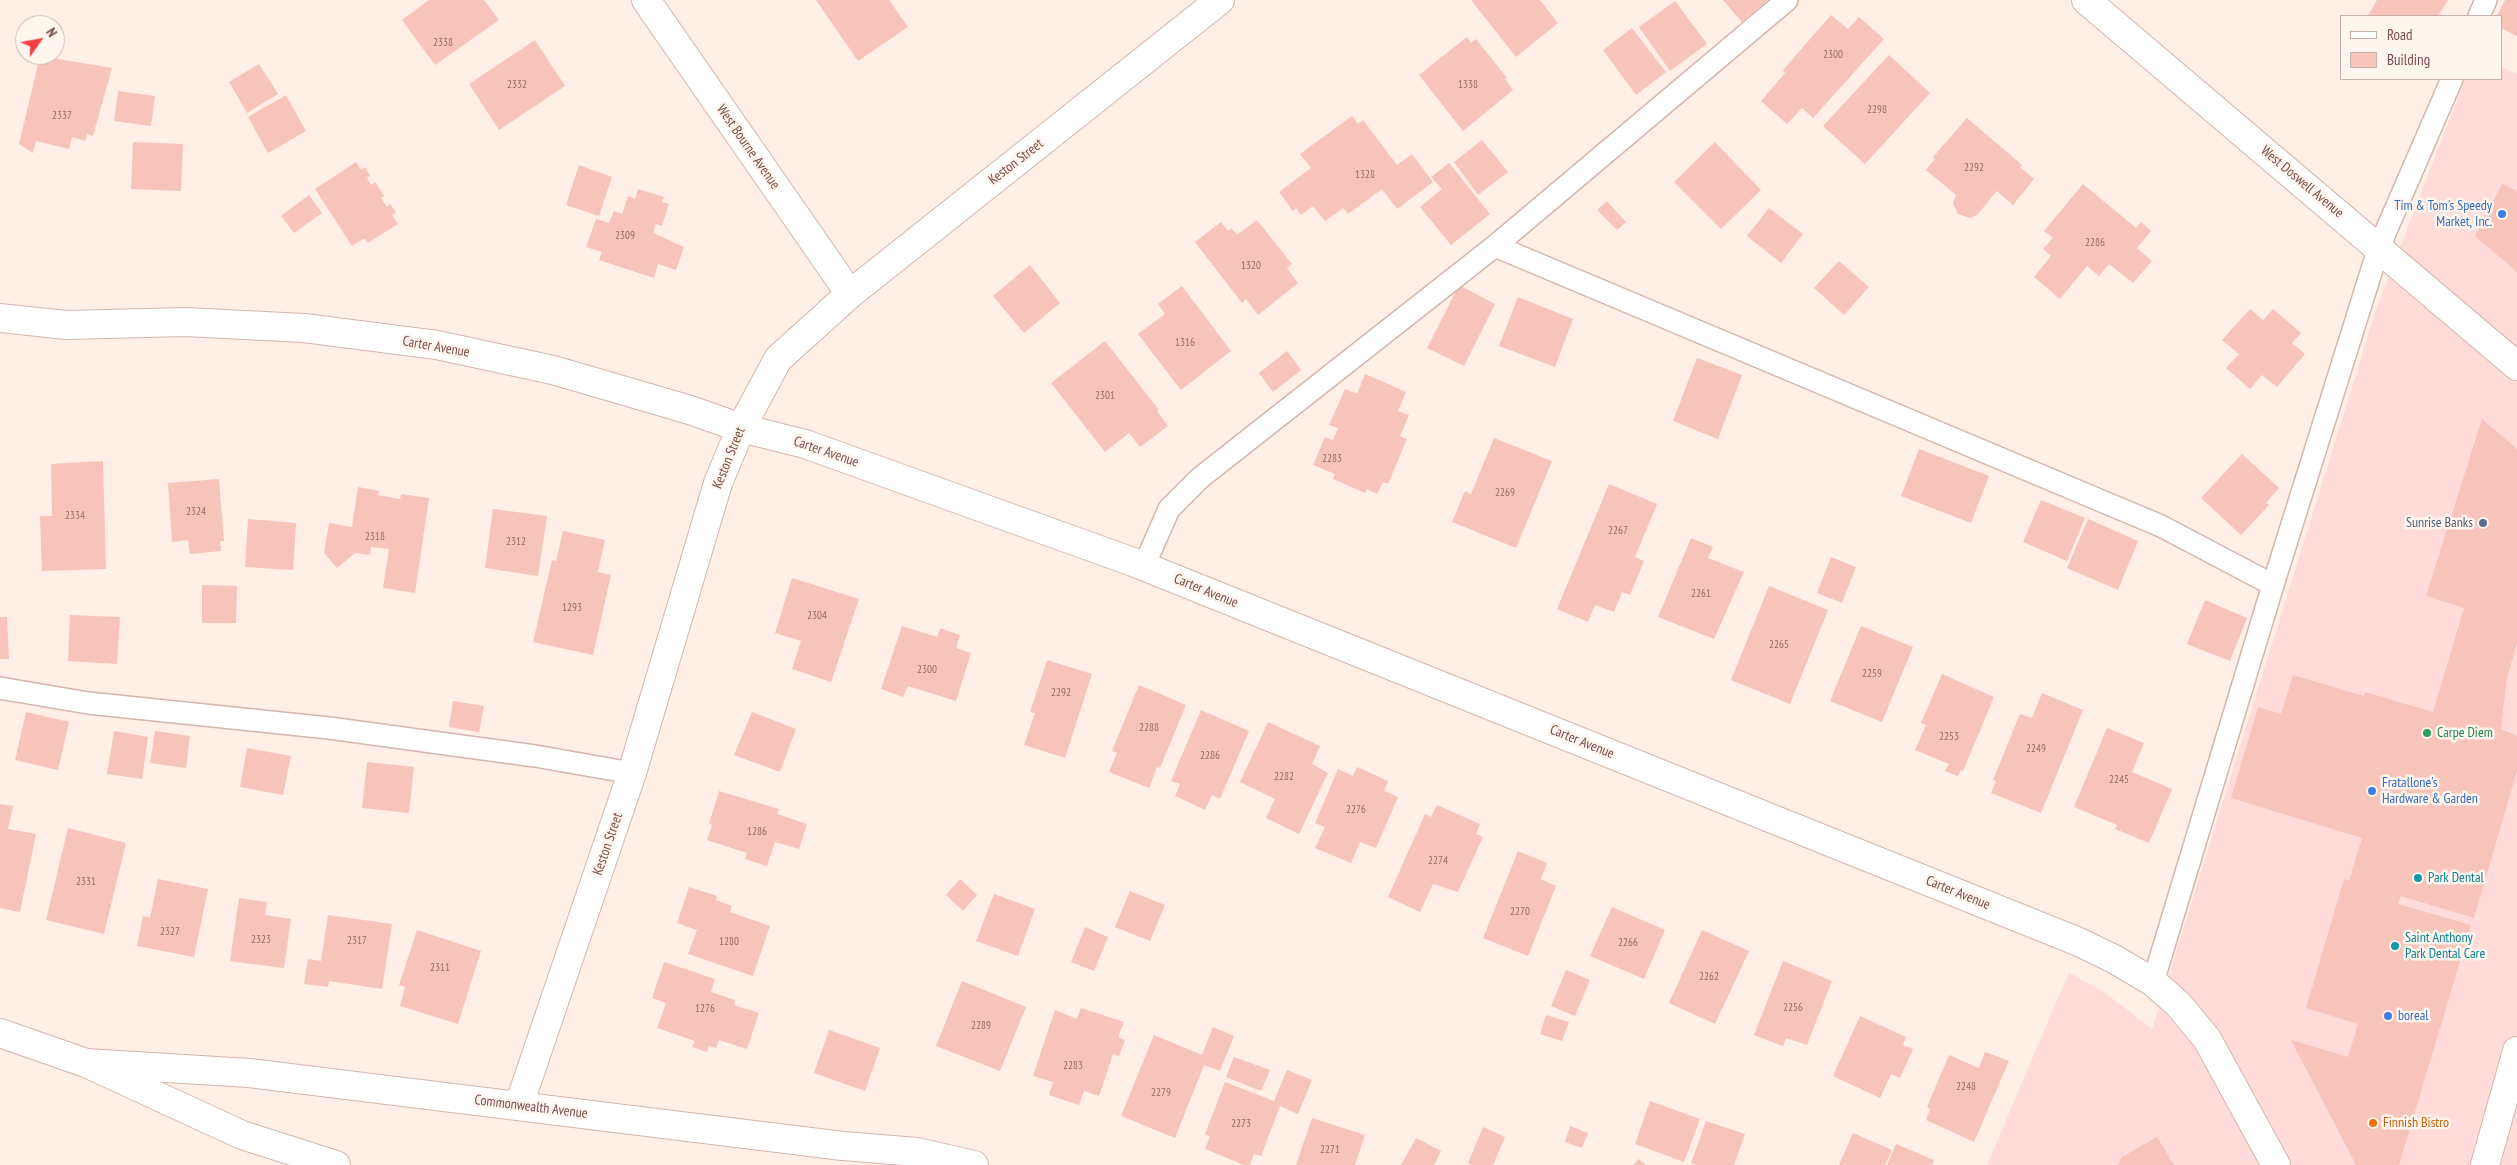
<!DOCTYPE html>
<html>
<head>
<meta charset="utf-8">
<style>
	body { margin:0 }
	#map { position:relative; width:2517px; height:1165px; overflow:hidden; background:#ffefe6; font-family:"PT Sans Narrow",sans-serif }
	canvas { display:block }
	.legend { position:absolute; left:2340px; top:15px; width:162px; height:65px; box-sizing:border-box; background:#fff5ef; border:1px solid #cab2ac; margin:0; padding:6px 9px; list-style:none; font-size:15px; color:#7b4d47 }
	.legend li { display:flex; align-items:center; gap:10px; height:25px }
	.legend b { width:25px; border:1px solid #cab2ac }
	.north { position:absolute; left:15px; top:15px; width:50px; height:50px; box-sizing:border-box; background:#fff5ef; border:1px solid #cab2ac; border-radius:50%; rotate:57deg; font-size:14px; font-weight:700; line-height:20px; text-align:center; color:#7b4d47 }
	.north::after { content:''; display:block; margin:auto; width:18px; height:22px; background:#f53e41; clip-path:polygon(50% 0,100% 100%,50% 72%,0 100%) }
</style>
</head>
<body>
<div id="map">
<canvas width="2517" height="1165"></canvas>
<ul class="legend">
<li><b style="height:6px;background:#fff"></b>Road</li>
<li><b style="height:14px;background:#f7c4ba"></b>Building</li>
</ul>
<div class="north">N</div>
</div>
<script>
const g = document.querySelector('canvas').getContext('2d');
g.lineJoin = 'round';
function fillPath(path, color) { g.fillStyle = color; g.fill(path, 'evenodd'); }
const poly = rows => new Path2D(rows.map(r => 'M' + r).join(''));
function trace(path, color, width, dash) { g.strokeStyle = color; g.lineWidth = width; g.lineCap = dash ? 'butt' : 'round'; g.setLineDash(dash || []); g.stroke(path); }
function drawText(font, color, halo, rows, align = 'center') {
  g.font = font + ' "PT Sans Narrow",sans-serif'; g.lineWidth = 5; g.setLineDash([]); g.textBaseline = 'middle'; g.strokeStyle = halo; g.fillStyle = color; for (const [text, x, y, turn = 0] of rows) {
    g.save(); g.translate(x, y); g.rotate((+turn || 0) * Math.PI / 180); g.textAlign = isNaN(turn) ? turn : align; if (halo) g.strokeText(text, 0, 0); g.fillText(text, 0, 0); g.restore();
  }
}
const commercial = poly([
	[2501,66,2517,74,2517,1165,1987,1165,2069,972,2108,995,2152,1029,2377,307,2465,79,2501,79]
]);
const building = poly([
	[429,0,484,0,499,20,435,65,402,20],
	[816,0,889,0,908,27,858,61],
	[1471,0,1540,0,1558,23,1516,57],
	[1723,0,1768,0,1742,22],
	[2377,0,2448,0,2438,16,2368,16],
	[2505,0,2517,0,2517,36,2501,28,2501,16,2497,16],
	[1675,1,1707,44,1670,71,1639,27],
	[1831,15,1848,29,1859,17,1884,39,1813,118,1802,108,1787,124,1761,101,1785,73,1783,70],
	[1632,28,1666,72,1636,95,1603,50],
	[1467,37,1471,43,1476,39,1507,78,1505,79,1513,90,1463,131,1419,75],
	[535,40,565,86,499,130,469,84],
	[1889,55,1930,93,1865,164,1823,126],
	[40,56,112,68,93,136,87,134,85,141,72,137,69,149,36,141,33,153,19,144],
	[259,64,278,94,247,113,229,82],
	[118,91,155,96,151,126,114,121],
	[286,95,306,131,268,153,248,117],
	[1352,116,1358,124,1363,120,1397,165,1412,154,1433,182,1397,209,1382,189,1348,214,1343,208,1325,221,1313,206,1301,215,1296,208,1293,211,1279,192,1311,168,1300,154],
	[1967,118,2022,165,2020,167,2034,179,2013,205,1997,191,1977,215,1970,218,1958,214,1953,203,1956,195,1926,170,1935,159,1933,157],
	[1482,140,1508,172,1478,195,1454,162],
	[133,142,183,144,181,191,131,189],
	[1715,142,1761,190,1721,229,1674,182],
	[356,162,361,170,365,167,370,176,367,178,371,185,375,182,384,196,381,198,387,207,390,204,396,212,392,215,398,224,368,243,365,238,352,246,315,189],
	[1449,163,1490,214,1451,245,1420,207,1442,189,1431,177],
	[579,165,612,177,599,216,566,205],
	[2083,184,2136,228,2141,222,2151,231,2137,248,2152,261,2133,283,2109,264,2099,276,2087,266,2060,299,2034,277,2051,256,2043,249,2053,238,2044,231],
	[2502,184,2517,191,2517,272,2475,236],
	[638,189,664,197,662,202,669,204,662,226,656,224,653,233,684,247,676,270,658,264,654,278,599,260,602,252,586,247,596,219,609,223,614,211,622,214,628,196,635,199],
	[309,195,322,213,294,233,281,216],
	[1607,201,1626,222,1617,230,1597,210],
	[1769,208,1803,234,1781,263,1747,236],
	[1257,220,1292,264,1287,268,1298,283,1258,315,1246,299,1242,303,1195,242,1221,222,1228,231,1231,228,1237,235],
	[1839,261,1869,287,1844,315,1814,288],
	[1030,265,1060,303,1024,333,993,296],
	[1459,285,1495,304,1464,366,1427,348],
	[1182,286,1231,351,1181,390,1138,334,1165,314,1158,304],
	[1518,297,1573,319,1555,367,1499,346],
	[2250,309,2263,320,2273,309,2301,333,2292,343,2305,354,2277,387,2262,375,2250,389,2226,368,2239,354,2222,340],
	[1105,341,1159,410,1157,411,1168,426,1140,447,1129,433,1105,452,1051,383],
	[1287,351,1301,370,1273,392,1259,373],
	[1697,358,1742,375,1718,439,1673,421],
	[1365,374,1406,392,1398,411,1409,415,1400,436,1407,439,1388,484,1383,482,1377,494,1367,489,1365,493,1333,479,1335,474,1313,465,1325,437,1333,440,1338,428,1329,425,1345,389,1357,394],
	[2482,419,2517,449,2517,643,2507,678,2501,729,2517,736,2517,771,2474,918,2401,896,2398,904,2471,925,2399,1165,2356,1165,2291,1040,2348,1057,2358,1024,2306,1008,2344,879,2349,881,2362,838,2231,798,2258,707,2281,714,2293,675,2364,696,2365,692,2433,712,2464,608,2426,596],
	[1494,438,1552,461,1516,548,1452,522,1465,491,1471,494],
	[1919,449,1989,476,1971,523,1901,496],
	[2242,454,2279,488,2266,503,2269,505,2241,535,2201,498],
	[103,461,106,569,42,571,40,516,52,516,51,464],
	[219,479,224,541,220,541,221,551,190,554,188,540,172,542,168,483],
	[1609,484,1657,504,1635,557,1644,561,1630,595,1622,592,1614,612,1595,605,1588,622,1557,609],
	[358,487,379,491,378,495,400,499,401,494,429,498,415,593,383,588,389,549,371,547,370,555,355,553,337,568,324,553,329,523,352,527],
	[2041,500,2085,518,2067,561,2023,542],
	[493,509,547,516,538,576,485,568],
	[248,519,296,523,293,570,245,567],
	[2088,519,2138,541,2118,590,2067,568],
	[563,531,605,540,598,572,611,575,593,655,533,642,552,560,556,561],
	[1691,538,1713,547,1708,558,1744,572,1714,639,1658,617],
	[1831,557,1856,567,1842,603,1817,593],
	[792,578,859,599,831,682,792,669,801,641,775,633],
	[202,585,237,586,236,623,202,623],
	[1769,586,1828,610,1790,704,1731,680],
	[2205,600,2247,618,2230,661,2187,644],
	[70,615,120,617,117,664,68,661],
	[0,617,7,617,9,659,0,659],
	[902,626,937,637,940,628,960,635,956,648,971,653,956,701,908,686,903,697,881,689],
	[1861,626,1913,647,1882,722,1830,701],
	[1047,660,1092,674,1065,758,1024,745,1035,713,1030,712],
	[1942,674,1994,697,1963,771,1961,770,1958,776,1945,771,1949,764,1915,750,1926,725,1921,723],
	[1139,685,1186,705,1160,768,1157,767,1149,788,1109,772,1117,753,1112,751],
	[2042,693,2083,710,2041,813,1991,793,1996,781,1993,780,2020,714,2032,718],
	[453,701,484,706,479,732,449,727],
	[1201,710,1249,731,1220,799,1212,795,1205,810,1175,796,1180,784,1171,781],
	[26,712,69,722,58,770,15,760],
	[752,712,796,729,780,772,734,755],
	[1268,722,1320,746,1312,764,1328,773,1299,834,1266,818,1275,799,1240,782],
	[2107,728,2144,743,2132,772,2172,789,2149,843,2115,829,2117,825,2074,807],
	[114,731,148,737,142,779,107,774],
	[155,731,190,736,186,768,150,763],
	[247,748,291,756,283,795,240,787],
	[367,762,414,767,409,813,362,808],
	[1357,767,1388,781,1384,791,1398,797,1376,848,1360,842,1351,863,1315,848,1325,827,1315,823,1338,769,1353,776],
	[719,791,779,809,777,814,807,824,799,849,775,842,767,866,745,859,747,853,707,840,712,825,709,824],
	[0,804,13,806,8,829,36,834,20,912,0,908],
	[1437,805,1480,824,1476,834,1483,837,1458,892,1433,884,1420,912,1388,897,1425,814,1431,817],
	[68,828,126,843,104,934,46,920],
	[1518,851,1547,863,1541,879,1556,886,1528,956,1483,938],
	[158,879,208,889,194,957,137,946,143,916,150,918],
	[960,879,977,895,963,911,946,895],
	[689,887,717,896,716,900,732,906,730,912,770,926,753,976,688,954,697,930,677,923],
	[1130,891,1165,905,1150,941,1115,927],
	[994,894,1035,909,1018,956,976,941],
	[239,898,267,902,265,915,291,919,284,968,230,961],
	[1612,907,1665,930,1644,979,1590,956],
	[328,915,392,924,382,989,329,981,328,987,304,984,308,959,321,961],
	[1085,927,1108,937,1094,971,1071,962],
	[417,930,481,951,458,1024,400,1006,405,987,399,985],
	[1702,930,1749,951,1715,1024,1669,1003],
	[1783,961,1832,981,1807,1045,1786,1038,1783,1046,1754,1035],
	[664,962,715,979,711,992,735,1000,734,1005,759,1013,747,1049,719,1040,716,1048,709,1046,707,1052,692,1047,695,1041,657,1028,666,1003,652,998],
	[1566,970,1590,980,1575,1016,1551,1006],
	[962,981,1026,1007,1000,1071,936,1046],
	[1081,1008,1124,1022,1118,1037,1125,1040,1119,1056,1113,1054,1099,1096,1084,1091,1079,1105,1049,1095,1053,1082,1033,1076,1055,1010,1077,1019],
	[1546,1015,1569,1022,1562,1041,1540,1034],
	[1860,1016,1906,1037,1903,1045,1913,1049,1900,1078,1891,1074,1880,1098,1833,1076],
	[1213,1027,1234,1036,1220,1071,1204,1065,1175,1138,1121,1116,1154,1035,1202,1055],
	[829,1030,880,1048,865,1091,814,1073],
	[1985,1052,2009,1061,1974,1142,1926,1120,1930,1109,1927,1107,1949,1055,1979,1068],
	[1234,1057,1270,1070,1261,1091,1226,1077],
	[1287,1070,1312,1080,1298,1114,1280,1106,1261,1156,1254,1154,1250,1165,1244,1165,1205,1149,1210,1137,1205,1134,1225,1082,1274,1101],
	[1650,1101,1700,1119,1684,1162,1635,1144],
	[1312,1118,1365,1135,1355,1165,1296,1165],
	[1706,1121,1745,1134,1734,1165,1697,1165,1691,1163],
	[1570,1126,1588,1133,1582,1148,1565,1142],
	[1483,1127,1505,1137,1493,1165,1473,1165,1468,1163],
	[1853,1133,1892,1150,1885,1165,1839,1165],
	[2157,1137,2174,1165,2118,1165,2122,1157],
	[1416,1138,1441,1151,1434,1165,1401,1165],
	[1896,1144,1934,1160,1932,1165,1887,1165],
	[1639,1159,1646,1165,1633,1165]
]);
const lane = poly([
	[2479,16,2486,0],
	[1495,246,2161,526,2273,585],
	[1144,566,1169,509,1200,478,1495,246,1787,0],
	[0,688,88,703,329,728,535,756,632,773],
	[2153,982,2273,585,2379,247,2452,79]
]);
const street = poly([
	[646,0,850,294],
	[2086,0,2517,366],
	[0,318,66,325,185,322,304,328,437,345,553,370,690,410,741,428,805,444,1133,562,2079,942,2114,959,2153,982,2179,1005,2207,1039,2276,1165],
	[0,1033,86,1063,242,1135,336,1165],
	[86,1063,249,1073,843,1146,917,1152,974,1165],
	[519,1105,632,773,718,483,741,428,778,359,850,294,1220,0]
]);
const secondary = poly([
	[2485,1165,2517,1051]
]);
const markers = [
	[2502,214,5,"#3f7fe0"],
	[2483,523,5,"#5c6f8a"],
	[2427,733,5,"#2e9e5b"],
	[2372,791,5,"#3f7fe0"],
	[2418,878,5,"#0f9aa8"],
	[2395,946,5,"#0f9aa8"],
	[2388,1016,5,"#3f7fe0"],
	[2373,1123,5,"#e8710a"]
];
const numberNames = [
	["2338",443,43],
	["2300",1833,55],
	["2332",517,85],
	["1338",1468,85],
	["2298",1877,110],
	["2337",62,116],
	["2292",1974,168],
	["1328",1365,175],
	["2309",625,236],
	["2286",2095,243],
	["1320",1251,266],
	["1316",1185,343],
	["2301",1105,396],
	["2283",1332,459],
	["2269",1505,493],
	["2324",196,512],
	["2334",75,516],
	["2267",1618,531],
	["2318",375,537],
	["2312",516,542],
	["2261",1701,594],
	["1293",572,608],
	["2304",817,616],
	["2265",1779,645],
	["2300",927,670],
	["2259",1872,674],
	["2292",1061,693],
	["2288",1149,728],
	["2253",1949,737],
	["2249",2036,749],
	["2286",1210,756],
	["2282",1284,777],
	["2245",2119,780],
	["2276",1356,810],
	["1286",757,832],
	["2274",1438,861],
	["2331",86,882],
	["2270",1520,912],
	["2327",170,932],
	["2323",261,940],
	["2317",357,941],
	["1280",729,942],
	["2266",1628,943],
	["2311",440,968],
	["2262",1709,977],
	["2256",1793,1008],
	["1276",705,1009],
	["2289",981,1026],
	["2283",1073,1066],
	["2248",1966,1087],
	["2279",1161,1093],
	["2273",1241,1124],
	["2271",1330,1150]
];
const streetNames = [
	["West Bourne Avenue",748,147,55],
	["Keston Street",1016,162,-38],
	["West Doswell Avenue",2302,182,40],
	["Carter Avenue",436,347,10],
	["Carter Avenue",826,452,19],
	["Keston Street",729,458,-68],
	["Carter Avenue",1206,591,22],
	["Carter Avenue",1582,742,22],
	["Keston Street",608,844,-71],
	["Carter Avenue",1958,893,22],
	["Commonwealth Avenue",531,1107,7]
];
const shopNames = [
	["Tim & Tom's Speedy",2492,206,"right"],
	["Market, Inc.",2492,222,"right"],
	["Fratallone's",2382,783],
	["Hardware & Garden",2382,799],
	["boreal",2398,1016]
];
const serviceNames = [
	["Sunrise Banks",2473,523]
];
const leisureNames = [
	["Carpe Diem",2437,733]
];
const cultureNames = [
	["Park Dental",2428,878],
	["Saint Anthony",2405,938],
	["Park Dental Care",2405,954]
];
const foodNames = [
	["Finnish Bistro",2383,1123]
];
fillPath(commercial, '#ffdcda');
fillPath(building, '#f7c4ba');
trace(lane, '#d5b5ad', 24);
trace(street, '#d5b5ad', 30);
trace(secondary, '#dab5ac', 30);
trace(lane, '#fff', 21);
trace(street, '#fff', 28);
trace(secondary, '#fff', 28);
for (const [x, y, r, color] of markers) { const dot = new Path2D(); dot.arc(x, y, r, 0, 2 * Math.PI); g.fillStyle = color; g.fill(dot); trace(dot, '#fff5ef', 2); }
drawText('11px', '#9a6b64', null, numberNames);
drawText('14px', '#7b4d47', '#fff5ef', streetNames);
drawText('14px', '#366cbe', '#fff5ef', shopNames, 'left');
drawText('14px', '#4e5e75', '#fff5ef', serviceNames, 'right');
drawText('14px', '#27864d', '#fff5ef', leisureNames, 'left');
drawText('14px', '#0d838f', '#fff5ef', cultureNames, 'left');
drawText('14px', '#c56008', '#fff5ef', foodNames, 'left');
</script>
</body>
</html>
